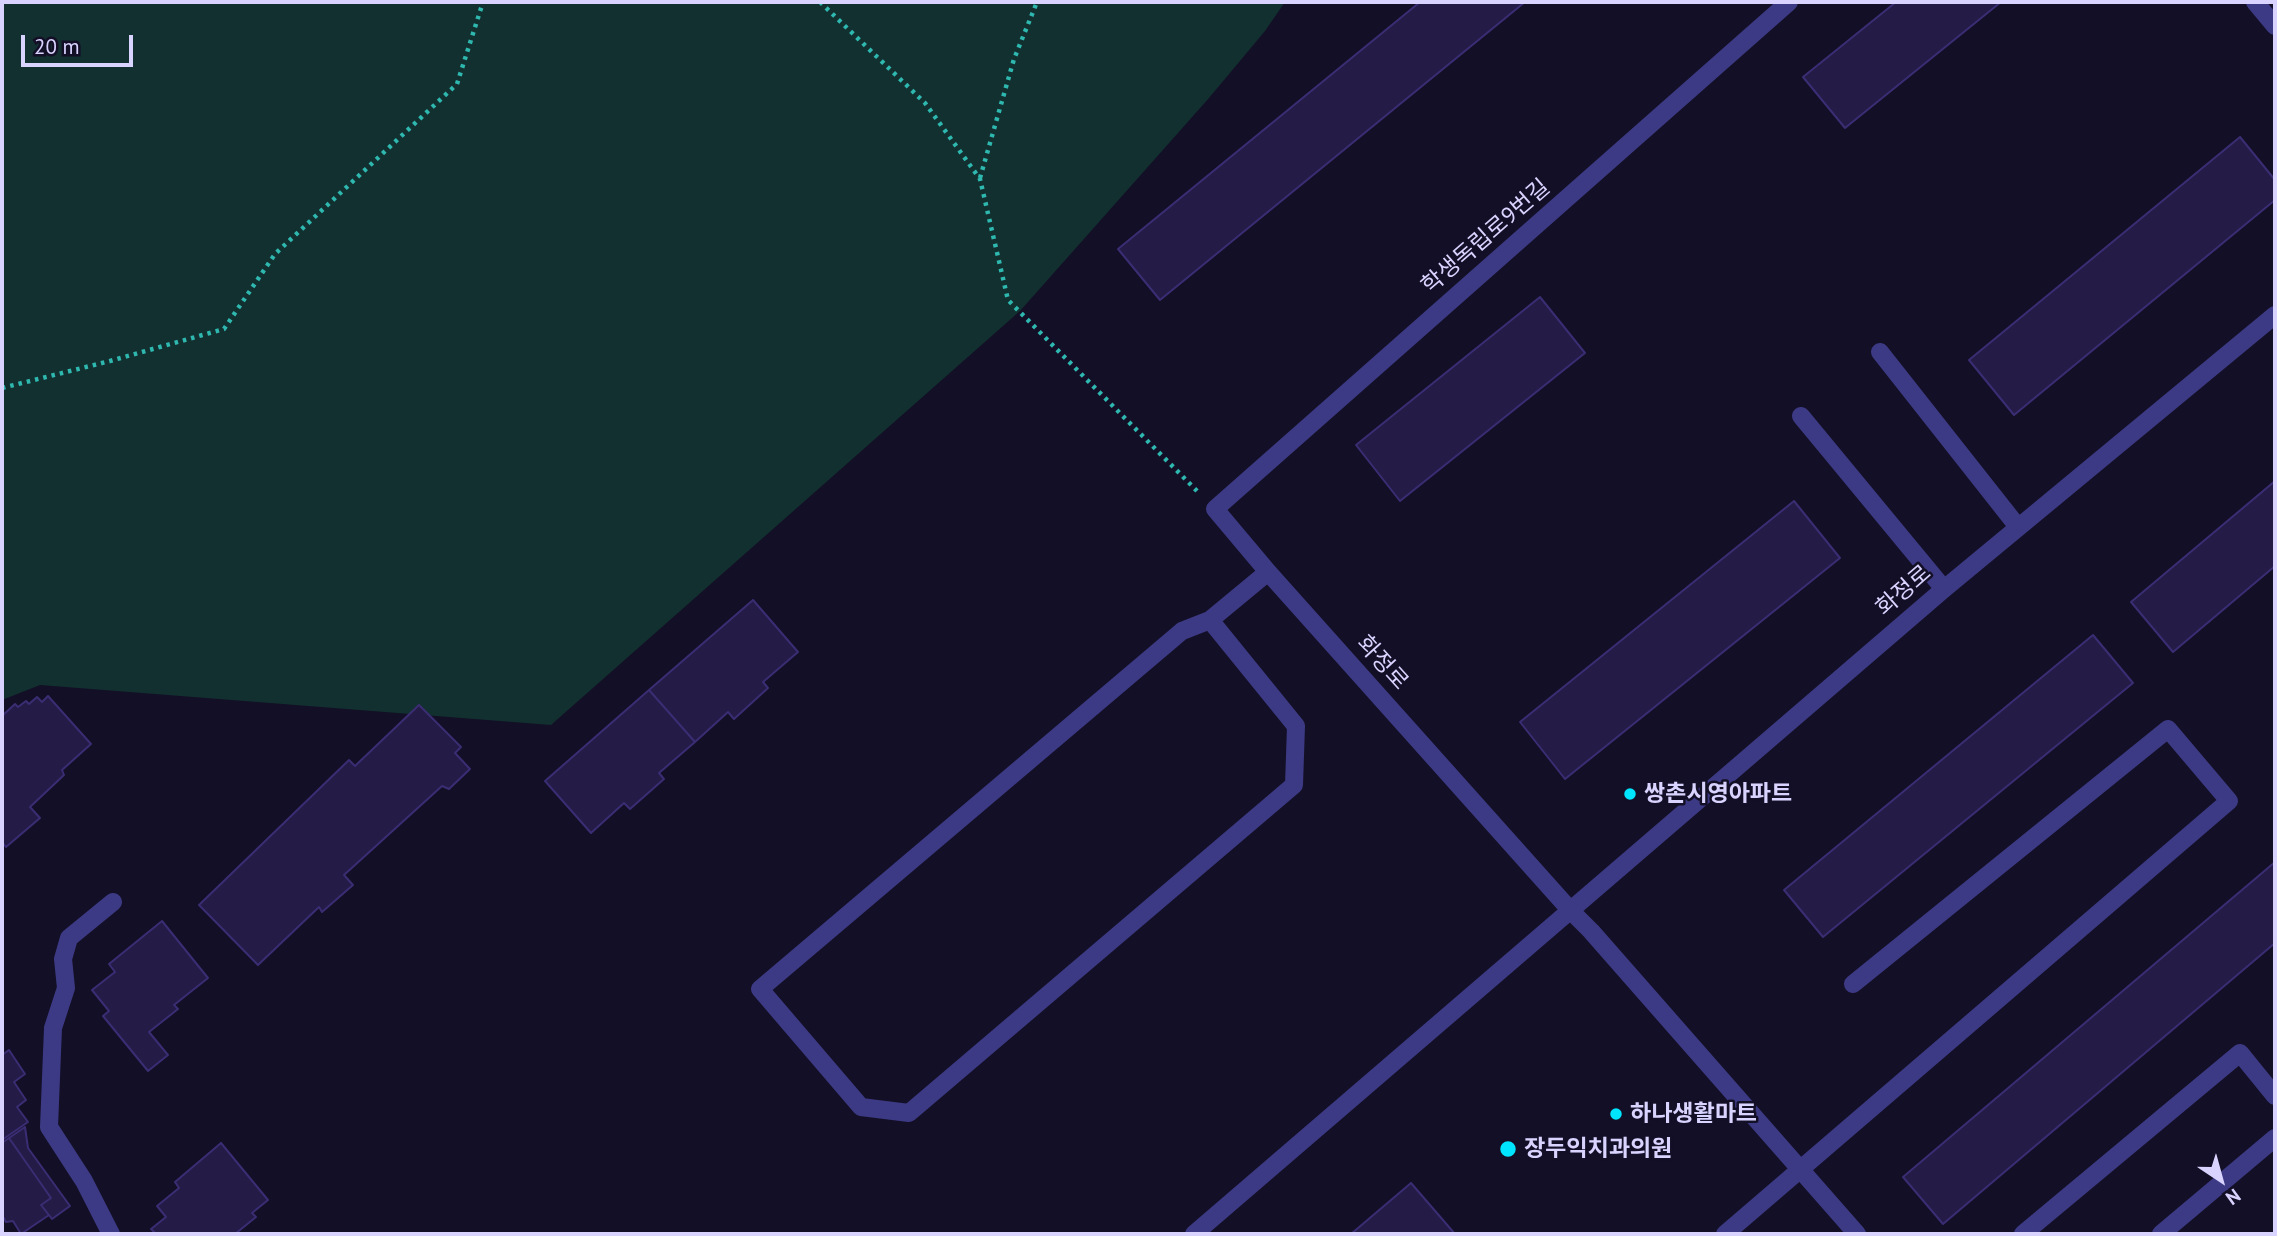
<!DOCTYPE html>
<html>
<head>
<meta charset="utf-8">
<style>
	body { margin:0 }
	#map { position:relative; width:2277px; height:1236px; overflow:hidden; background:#130f26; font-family:"PT Sans",sans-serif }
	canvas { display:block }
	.frame { position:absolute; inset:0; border:4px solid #d9d4ff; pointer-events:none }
	.north { position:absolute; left:2186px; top:1145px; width:70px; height:70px; -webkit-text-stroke:5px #130f26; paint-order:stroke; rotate:144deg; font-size:19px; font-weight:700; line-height:28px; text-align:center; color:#d9d4ff }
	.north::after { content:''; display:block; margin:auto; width:24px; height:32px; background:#d9d4ff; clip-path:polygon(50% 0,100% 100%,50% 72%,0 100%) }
	.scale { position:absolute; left:21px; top:35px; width:112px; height:32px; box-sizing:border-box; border:4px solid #d9d4ff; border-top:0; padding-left:9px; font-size:21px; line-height:24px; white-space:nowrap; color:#d9d4ff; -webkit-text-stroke:5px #130f26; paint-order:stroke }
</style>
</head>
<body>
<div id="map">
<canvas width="2277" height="1236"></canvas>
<div class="frame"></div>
<div class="north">N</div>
<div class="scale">20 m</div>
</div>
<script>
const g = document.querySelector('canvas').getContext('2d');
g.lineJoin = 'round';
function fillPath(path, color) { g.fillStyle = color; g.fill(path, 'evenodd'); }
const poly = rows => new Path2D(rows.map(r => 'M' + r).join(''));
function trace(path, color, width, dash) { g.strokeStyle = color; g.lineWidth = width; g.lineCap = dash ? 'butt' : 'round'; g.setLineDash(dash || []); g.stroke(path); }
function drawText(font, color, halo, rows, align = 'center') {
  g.font = font + ' "PT Sans","Noto Sans KR",sans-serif'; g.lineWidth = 5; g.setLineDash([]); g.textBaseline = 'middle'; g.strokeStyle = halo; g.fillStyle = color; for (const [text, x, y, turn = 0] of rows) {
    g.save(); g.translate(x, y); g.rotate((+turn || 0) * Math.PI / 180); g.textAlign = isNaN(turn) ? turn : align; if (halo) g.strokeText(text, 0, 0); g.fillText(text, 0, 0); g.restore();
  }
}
const green = poly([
	[2,2,1285,2,1265,31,1209,98,1020,311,551,725,40,685,2,700]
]);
const building = poly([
	[1420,2,1525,2,1160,300,1118,249,1420,2],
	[1896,2,2001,2,1845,128,1803,77,1896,2],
	[2240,137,2275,180,2275,200,2014,415,1969,360,2240,137],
	[1540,297,1585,353,1400,501,1356,445,1540,297],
	[2275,481,2275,566,2173,652,2131,602,2275,481],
	[1794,501,1840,558,1565,779,1520,722,1794,501],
	[753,600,798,652,763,682,768,688,734,719,728,712,695,742,649,690,753,600],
	[2093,635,2133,683,1823,937,1784,890,2093,635],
	[649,690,695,742,659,773,664,779,630,809,624,803,591,833,545,781,649,690],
	[48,696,91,744,62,770,64,775,30,807,40,818,6,847,2,842,2,716,15,704,18,707,26,701,29,704,37,697,42,702,48,696],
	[419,705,461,747,455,753,470,769,449,789,442,786,344,875,353,885,322,912,319,907,258,965,199,905,349,760,355,766,419,705],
	[2275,862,2275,943,1943,1224,1903,1177,2275,862],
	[162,921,208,978,174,1005,178,1009,149,1032,168,1055,148,1071,103,1016,109,1011,92,990,115,972,109,964,162,921],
	[9,1050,25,1074,14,1082,26,1100,17,1107,28,1122,2,1140,2,1055,9,1050],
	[25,1127,28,1148,70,1206,52,1219,41,1205,51,1198,9,1138,25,1127],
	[9,1138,51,1198,41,1205,49,1215,21,1234,13,1221,6,1222,2,1215,2,1143,9,1138],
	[221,1143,268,1200,252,1213,256,1217,235,1234,156,1234,151,1229,166,1217,157,1206,179,1188,175,1182,221,1143],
	[1411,1183,1455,1234,1351,1234,1411,1183]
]);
const path = poly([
	[820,2,925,103,980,179,1008,300,1197,491],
	[980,178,1014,59,1037,2],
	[2,388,110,361,224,329,275,254,457,84,483,2]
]);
const minor = poly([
	[1789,2,1215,509,1268,572,1571,911,1591,931,1857,1234],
	[2255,2,2275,26],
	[1880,352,2018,527],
	[1801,416,1944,589],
	[1210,620,1296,726,1294,785,909,1113,861,1107,760,989,1182,631,1210,620,1268,572],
	[111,1234,84,1181,49,1127,53,1028,66,988,63,959,69,938,113,902],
	[1194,1234,1944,589,2275,315],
	[1725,1234,2229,801,2168,729,1853,984],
	[2023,1234,2240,1053,2275,1096],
	[2161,1234,2275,1138]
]);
const markers = [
	[1630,794,7,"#00e5ff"],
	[1616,1114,7,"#00e5ff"],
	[1508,1149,9,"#00e5ff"]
];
const streetNames = [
	["학생독립로9번길",1486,237,-41],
	["화정로",1904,591,-41],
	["화정로",1382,663,48]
];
const poiNames = [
	["쌍촌시영아파트",1644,794],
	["하나생활마트",1630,1114],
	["장두익치과의원",1524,1149]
];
fillPath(green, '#12302f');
fillPath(building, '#241b47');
trace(building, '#3b2d73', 2);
trace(path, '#2fb8b0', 4.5, [3.5, 5]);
trace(minor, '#3d3a85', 18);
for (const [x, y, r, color] of markers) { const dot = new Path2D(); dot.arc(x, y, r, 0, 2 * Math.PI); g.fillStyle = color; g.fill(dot); trace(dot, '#130f26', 2.5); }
drawText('23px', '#d9d4ff', '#130f26', streetNames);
drawText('bold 23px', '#d9d4ff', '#130f26', poiNames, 'left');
</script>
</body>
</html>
